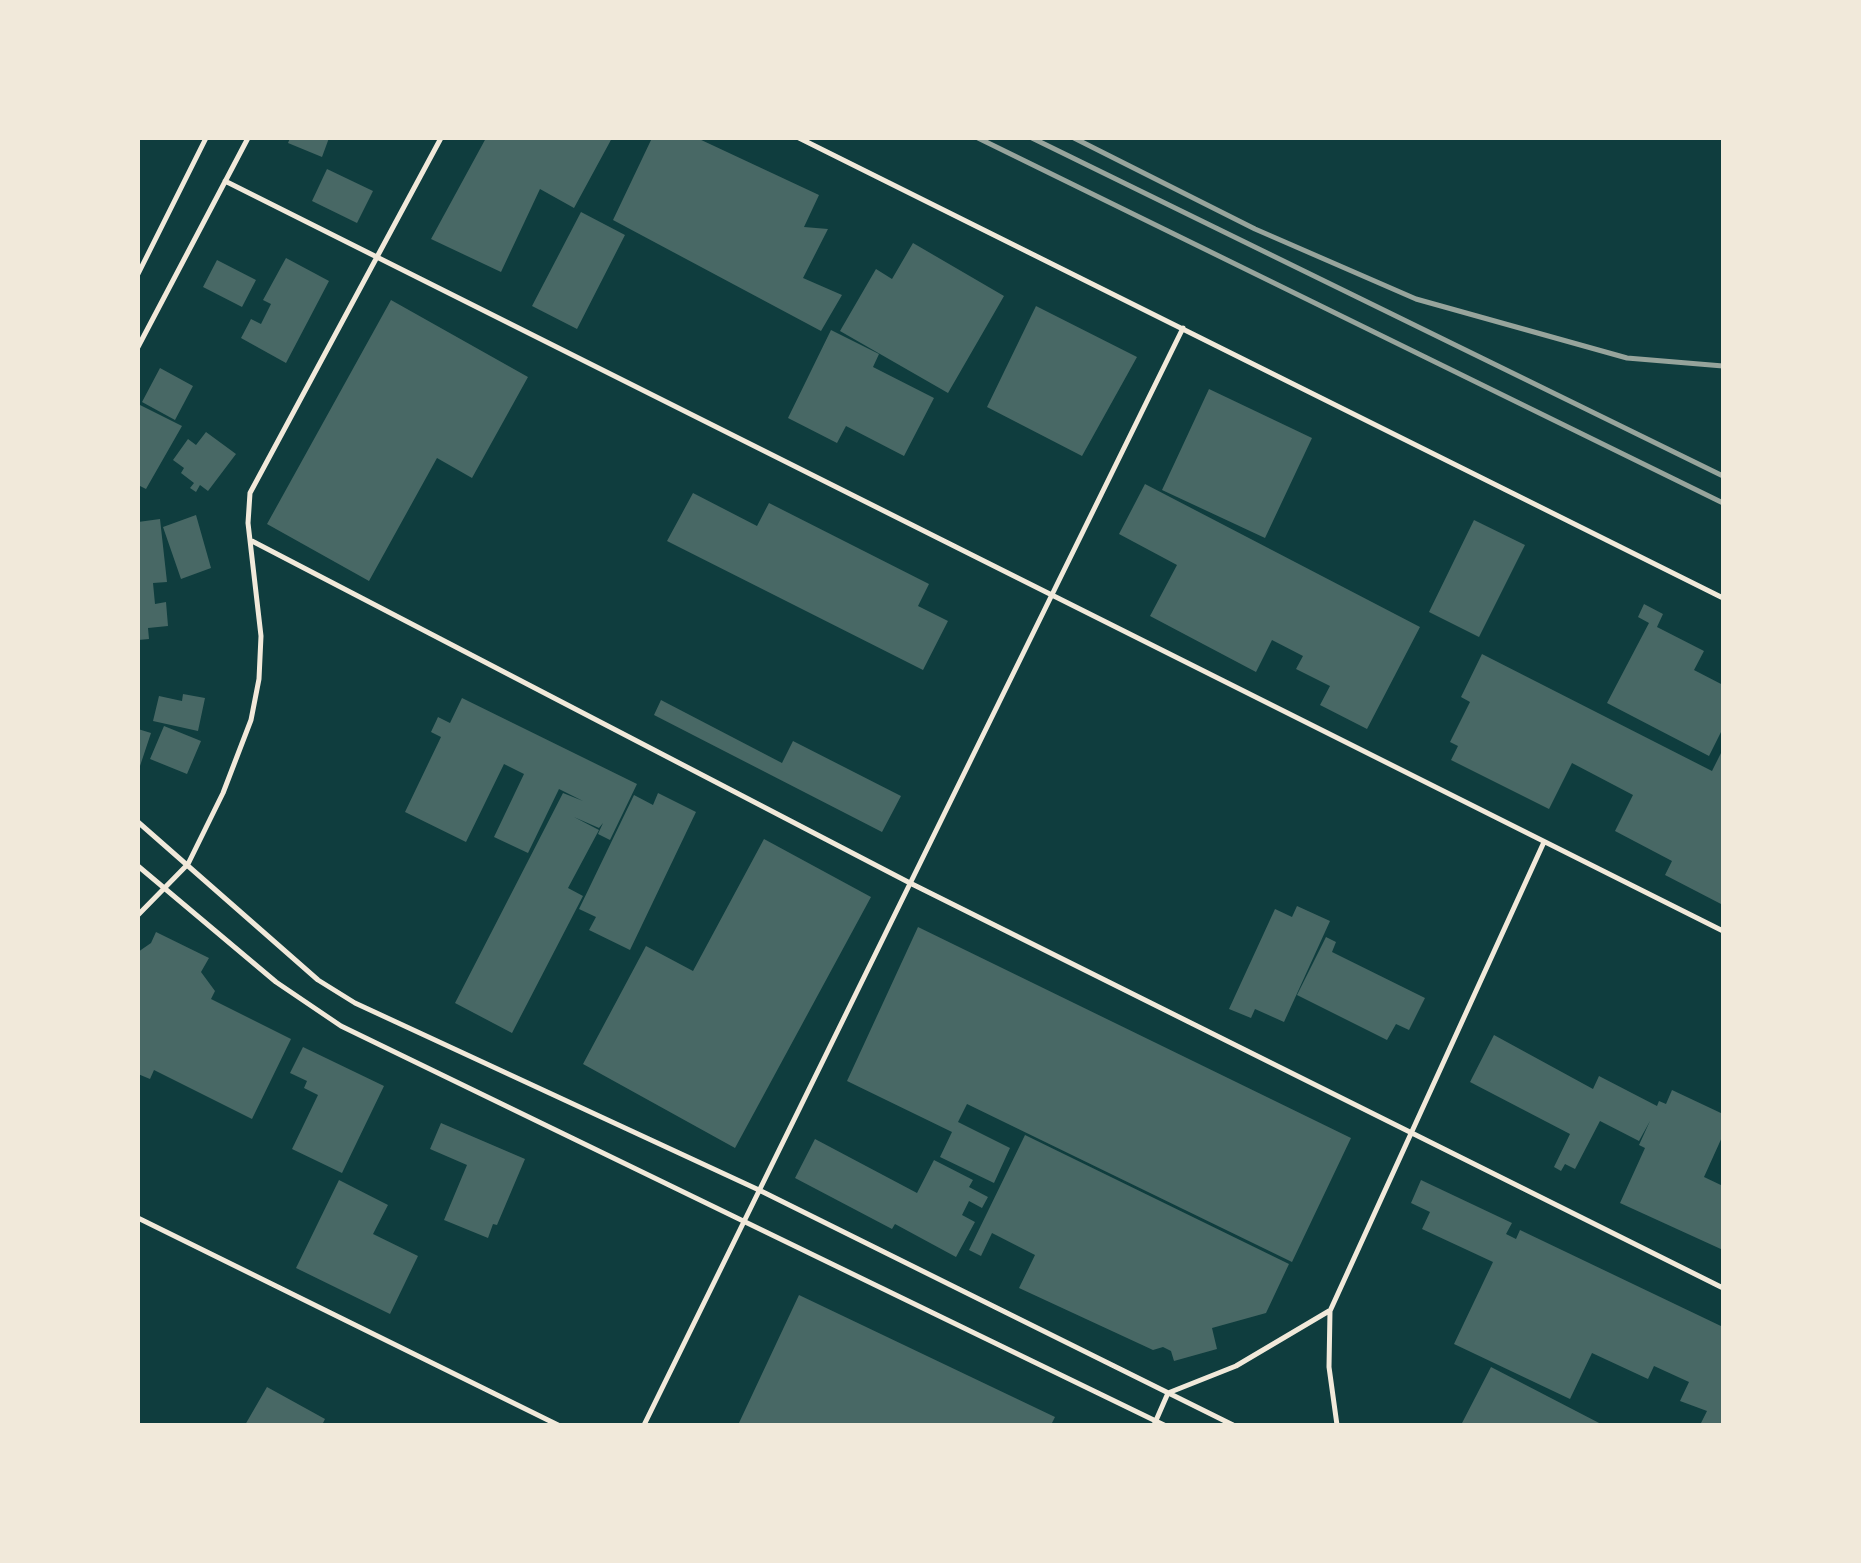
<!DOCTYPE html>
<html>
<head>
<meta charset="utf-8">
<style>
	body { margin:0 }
	#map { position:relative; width:1861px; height:1563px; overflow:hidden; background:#0f3d3e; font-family:"Fira Sans Condensed",sans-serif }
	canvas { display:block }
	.frame { position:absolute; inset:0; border:140px solid #f1e9da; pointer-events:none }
</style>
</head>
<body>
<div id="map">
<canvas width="1861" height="1563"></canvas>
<div class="frame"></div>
</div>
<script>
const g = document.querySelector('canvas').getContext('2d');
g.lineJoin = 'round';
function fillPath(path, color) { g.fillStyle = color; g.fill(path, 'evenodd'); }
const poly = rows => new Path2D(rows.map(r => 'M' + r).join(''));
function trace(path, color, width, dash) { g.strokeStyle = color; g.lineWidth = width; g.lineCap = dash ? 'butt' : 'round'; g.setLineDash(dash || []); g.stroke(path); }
const building = poly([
	[290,138,329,138,322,157,288,143],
	[486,138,612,138,574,208,540,189,501,272,431,239],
	[652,138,697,138,819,195,804,227,828,229,803,278,842,295,821,331,613,220],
	[327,169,373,191,357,223,312,201],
	[581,212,625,235,577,329,532,306],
	[913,243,1004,296,948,393,840,331,876,269,892,279],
	[286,258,329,281,286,363,241,338,251,319,261,324,271,304,263,300],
	[217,260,256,280,242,307,203,287],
	[391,300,528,377,472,478,437,458,369,581,267,524],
	[1036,306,1137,357,1082,456,987,407],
	[831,330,879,354,873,367,934,398,904,456,846,426,837,443,788,418],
	[160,368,193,386,175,420,142,402],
	[1209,389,1312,438,1265,538,1162,490],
	[138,404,182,426,146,489,138,485],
	[206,432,236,454,208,491,200,485,196,492,190,488,194,483,181,473,184,468,173,460,188,439,196,445],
	[1145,484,1420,627,1367,729,1320,705,1330,686,1296,669,1303,656,1272,640,1256,672,1150,616,1177,565,1119,534],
	[693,493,757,526,769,503,929,584,918,606,948,621,923,670,667,541],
	[196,515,211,568,181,579,163,527],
	[160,519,167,582,153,583,155,604,166,602,168,626,148,628,149,639,138,640,138,522],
	[1474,520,1525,545,1479,637,1429,612],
	[1644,604,1663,614,1657,627,1704,651,1694,670,1723,685,1723,728,1709,756,1607,703,1649,623,1638,617],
	[1482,654,1712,771,1723,749,1721,904,1665,875,1672,861,1615,831,1633,795,1572,763,1549,809,1451,760,1458,746,1450,742,1470,702,1461,697],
	[183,694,205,698,198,731,153,721,159,696,182,701],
	[462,698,637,784,610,840,598,834,603,823,599,828,574,817,599,830,568,888,583,896,512,1033,455,1003,563,793,583,801,559,789,528,853,494,837,524,774,504,764,466,842,405,812,441,737,431,732,438,717,450,723],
	[661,700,782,763,793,741,901,796,882,832,654,715],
	[164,726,201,741,187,774,150,759],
	[138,729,151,733,140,766,138,765],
	[658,793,696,812,630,950,589,930,596,917,579,909,634,795,653,805],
	[764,839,871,897,735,1148,583,1064,646,946,693,971],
	[1297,906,1330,921,1284,1022,1255,1009,1251,1018,1229,1009,1275,909,1292,917],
	[918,927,1351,1138,1292,1262,967,1104,958,1122,1010,1148,994,1183,940,1157,952,1132,847,1081],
	[156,932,209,958,201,972,215,991,211,999,291,1039,252,1119,154,1070,150,1079,138,1074,138,952,151,943],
	[1326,937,1336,942,1332,952,1425,998,1409,1030,1396,1024,1387,1040,1297,995],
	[1494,1035,1593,1089,1599,1076,1657,1106,1659,1101,1666,1104,1672,1090,1723,1114,1723,1135,1704,1177,1723,1186,1723,1250,1620,1203,1645,1148,1639,1145,1650,1121,1639,1141,1600,1121,1575,1169,1565,1164,1561,1171,1554,1167,1570,1134,1470,1082],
	[303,1047,384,1086,342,1173,292,1149,318,1095,304,1088,307,1081,290,1073],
	[441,1123,525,1159,497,1225,493,1224,488,1238,444,1220,467,1165,430,1149],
	[1025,1135,1289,1264,1266,1313,1212,1328,1217,1349,1174,1361,1171,1351,1163,1347,1153,1350,1019,1288,1035,1255,992,1233,981,1256,969,1250],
	[815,1139,917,1193,934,1160,973,1180,969,1187,988,1197,982,1208,969,1201,962,1215,975,1222,956,1257,895,1224,892,1229,795,1178],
	[339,1180,388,1205,373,1234,418,1256,390,1314,296,1268],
	[1421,1180,1512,1223,1506,1234,1516,1239,1520,1230,1723,1327,1723,1425,1700,1425,1707,1411,1680,1401,1689,1382,1654,1366,1648,1379,1592,1353,1570,1399,1454,1344,1493,1262,1422,1229,1430,1212,1411,1203],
	[799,1295,1055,1417,1051,1425,738,1425],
	[1491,1367,1603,1425,1461,1425],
	[267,1387,325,1419,322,1425,245,1425]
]);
const service = poly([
	[799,138,1723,598],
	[225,181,1723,931],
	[138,274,206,138],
	[138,347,248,138],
	[252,541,910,883,1723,1288],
	[138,822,318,980,355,1003,759,1190,1233,1425],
	[138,866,276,982,341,1026,1164,1425],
	[138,915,188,864,223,793,251,720,259,679,261,636,248,523,250,493,441,138],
	[138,1218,558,1425],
	[644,1425,1183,328],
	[1154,1425,1168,1393,1236,1366,1329,1311],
	[1337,1425,1329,1367,1330,1311,1544,842]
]);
const rail = poly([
	[978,138,1723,503],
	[1032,138,1723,476],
	[1074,138,1255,229,1416,299,1627,358,1723,366]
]);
fillPath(building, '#486865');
trace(service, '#f1e9da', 5);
trace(rail, '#97a49c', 5);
</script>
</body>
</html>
